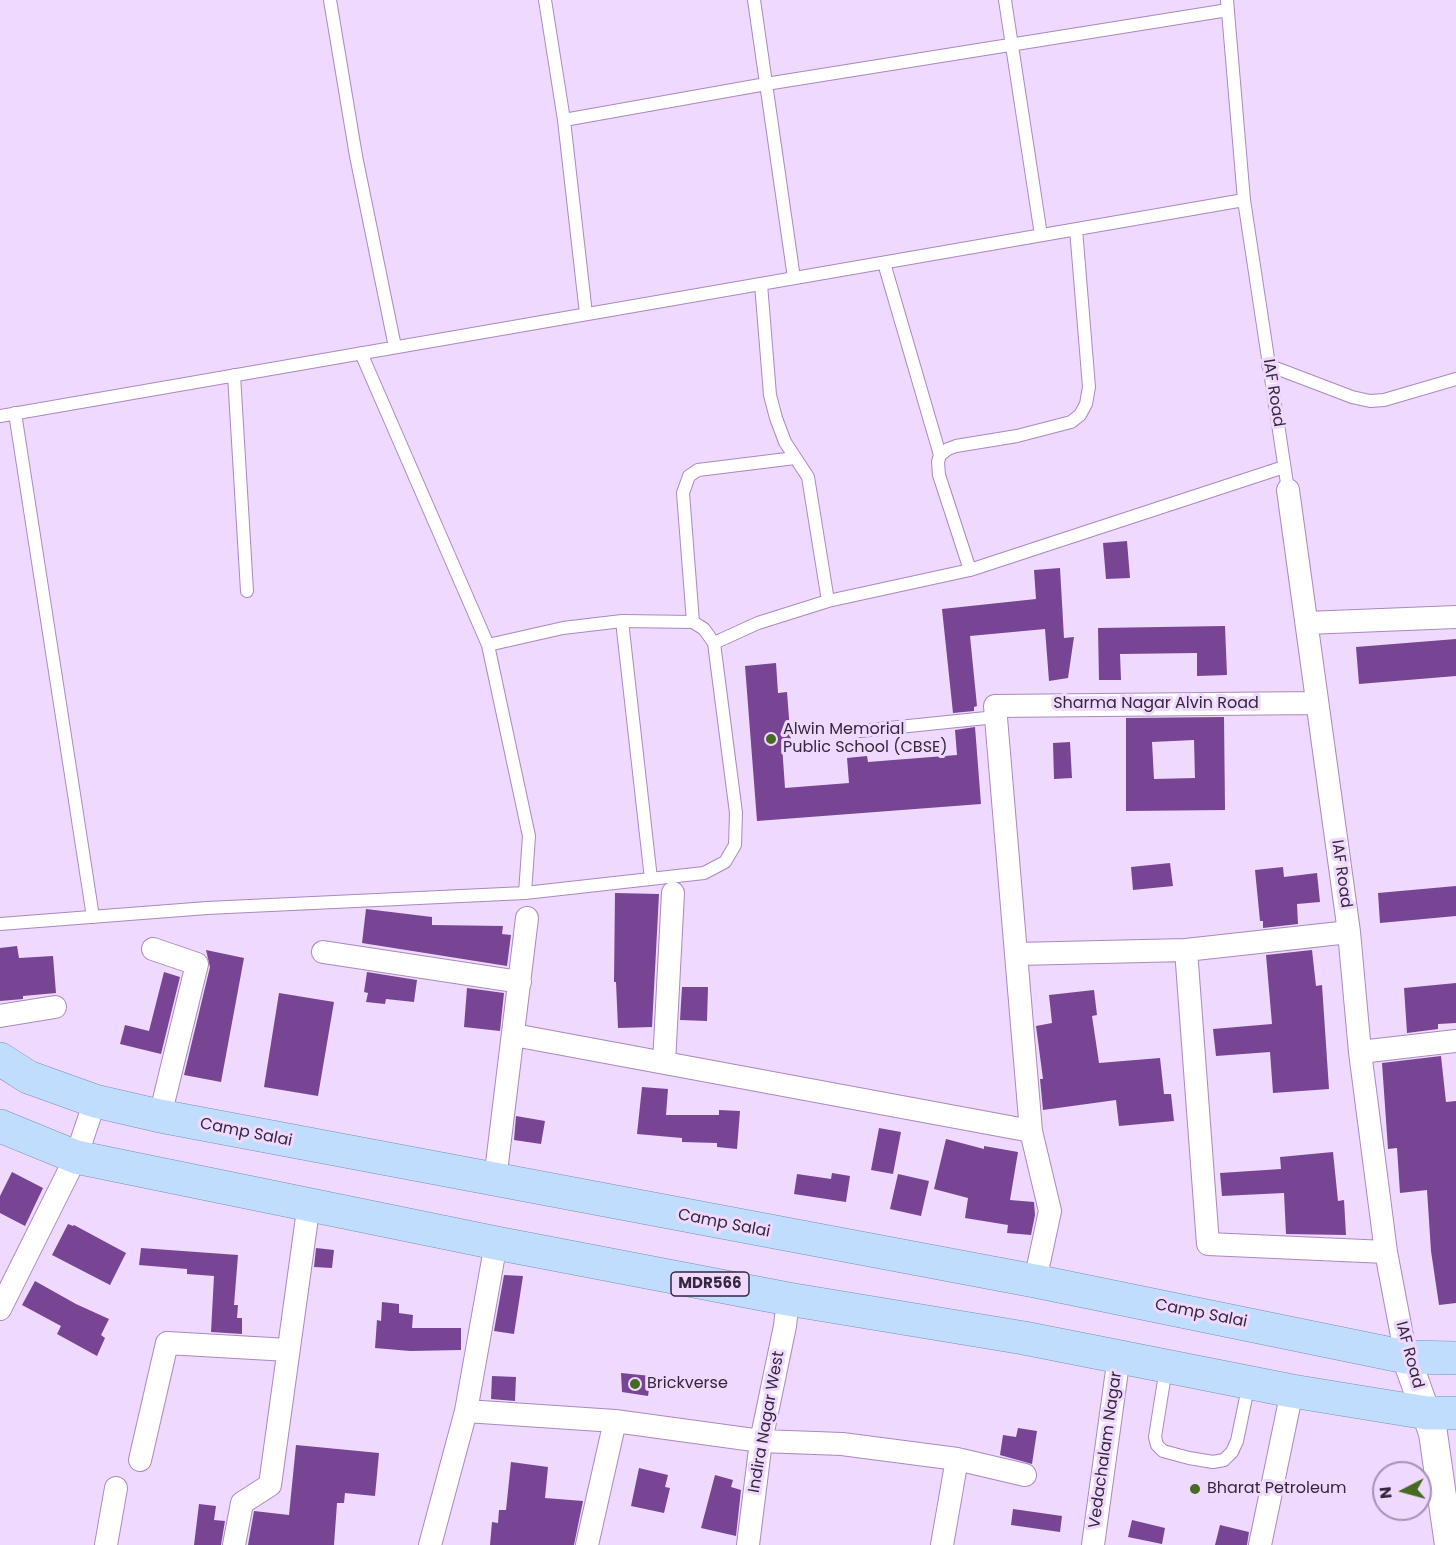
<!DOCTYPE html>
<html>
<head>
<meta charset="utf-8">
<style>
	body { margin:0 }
	#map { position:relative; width:1456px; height:1545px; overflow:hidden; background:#efd9fe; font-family:Poppins,sans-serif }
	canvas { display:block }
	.north { position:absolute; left:1372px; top:1461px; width:60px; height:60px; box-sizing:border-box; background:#efd9fe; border:2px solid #a592b1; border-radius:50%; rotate:264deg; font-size:16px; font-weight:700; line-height:24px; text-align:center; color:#35273e }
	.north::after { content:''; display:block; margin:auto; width:21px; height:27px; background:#476a22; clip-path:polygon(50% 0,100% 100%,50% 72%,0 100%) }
</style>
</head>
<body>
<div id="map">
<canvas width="1456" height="1545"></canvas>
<div class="north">N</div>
</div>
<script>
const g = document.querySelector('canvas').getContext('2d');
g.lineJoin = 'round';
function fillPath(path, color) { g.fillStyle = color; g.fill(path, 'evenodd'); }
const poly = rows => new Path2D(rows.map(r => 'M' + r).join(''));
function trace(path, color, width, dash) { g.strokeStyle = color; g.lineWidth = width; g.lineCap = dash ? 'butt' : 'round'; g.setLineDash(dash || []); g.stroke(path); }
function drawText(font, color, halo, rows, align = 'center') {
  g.font = font + ' Poppins,sans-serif'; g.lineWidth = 6; g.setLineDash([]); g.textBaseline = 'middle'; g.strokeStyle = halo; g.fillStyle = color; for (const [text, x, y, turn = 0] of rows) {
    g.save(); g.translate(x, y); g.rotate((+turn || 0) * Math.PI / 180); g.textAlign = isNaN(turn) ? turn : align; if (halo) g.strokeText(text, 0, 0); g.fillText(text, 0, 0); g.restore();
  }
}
const building = poly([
	[1127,541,1130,578,1106,579,1103,543],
	[1060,568,1064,638,1074,637,1068,678,1049,681,1045,629,970,636,977,706,974,707,974,711,953,713,942,609,1036,599,1034,570],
	[1225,626,1227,675,1197,676,1197,653,1120,654,1121,680,1099,680,1098,628],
	[1456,639,1456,676,1359,684,1356,647],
	[776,663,778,693,787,692,791,744,782,745,785,788,849,783,847,758,867,756,868,762,957,755,955,730,975,727,981,804,757,821,745,666],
	[1224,717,1225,810,1126,811,1126,718],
	[1194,740,1195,778,1154,779,1152,742],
	[1070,742,1072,778,1054,779,1053,743],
	[1170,863,1173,886,1133,890,1131,867],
	[1283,867,1284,877,1317,873,1320,902,1297,904,1298,924,1263,928,1263,921,1260,921,1255,870],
	[1456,886,1456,916,1380,923,1378,893],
	[615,893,659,894,652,1027,618,1028,616,982,614,982],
	[366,909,432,917,432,925,503,926,502,934,511,935,507,966,362,943],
	[17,946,19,958,53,956,56,993,23,996,23,999,0,1001,0,948],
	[206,950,244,958,221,1082,184,1075,210,967],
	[1312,950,1316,986,1322,985,1329,1089,1273,1093,1270,1052,1216,1056,1213,1029,1272,1024,1266,955],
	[164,972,180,977,161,1054,120,1044,125,1025,149,1031],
	[367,972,417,980,414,1002,386,999,385,1004,366,1002,368,993,364,992],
	[1456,983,1456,1023,1438,1024,1438,1029,1407,1033,1404,988],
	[682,987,708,987,707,1021,680,1020],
	[467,988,504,993,500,1031,464,1027],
	[1094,990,1097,1015,1092,1016,1099,1063,1160,1058,1164,1094,1171,1094,1174,1121,1119,1126,1116,1100,1043,1110,1040,1079,1043,1079,1036,1026,1052,1023,1049,995],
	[279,993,334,1002,318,1096,264,1087],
	[1441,1056,1446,1102,1456,1101,1456,1303,1439,1305,1431,1251,1427,1190,1400,1193,1397,1148,1388,1149,1382,1063],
	[642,1087,668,1089,666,1115,719,1115,719,1110,740,1111,737,1149,717,1147,717,1143,682,1142,682,1138,637,1134],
	[516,1116,545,1121,541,1144,514,1140],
	[879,1128,901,1132,893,1174,871,1170],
	[946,1139,984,1149,984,1146,1018,1152,1010,1200,1034,1202,1035,1215,1031,1235,1007,1233,1008,1225,965,1218,968,1198,934,1189],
	[1333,1152,1338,1201,1344,1200,1346,1235,1286,1234,1284,1193,1222,1196,1220,1173,1281,1169,1280,1157],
	[12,1172,43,1188,25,1226,0,1213,0,1196],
	[832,1173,850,1176,846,1202,794,1194,797,1174,831,1179],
	[898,1174,929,1181,921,1216,890,1209],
	[68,1224,73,1226,74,1225,126,1253,110,1285,52,1255],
	[141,1248,238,1255,234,1305,238,1305,237,1318,242,1318,242,1334,211,1332,214,1276,187,1274,187,1269,139,1265],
	[316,1248,334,1250,332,1268,314,1267],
	[504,1275,523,1276,514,1334,494,1331],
	[35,1281,76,1304,109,1319,101,1335,105,1338,97,1356,57,1334,61,1326,22,1305],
	[382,1302,399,1304,399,1313,413,1315,412,1328,461,1328,461,1350,410,1351,375,1348,377,1320,381,1321],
	[621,1373,651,1376,648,1396,622,1392],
	[492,1376,516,1377,515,1401,491,1399],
	[1018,1428,1037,1431,1032,1464,1000,1455,1003,1435,1016,1437],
	[296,1445,379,1453,375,1496,345,1493,344,1503,337,1503,334,1545,248,1545,254,1511,289,1515],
	[511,1462,548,1467,545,1498,583,1501,574,1545,490,1545,492,1522,498,1523,499,1510,506,1510],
	[639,1468,668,1475,665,1487,670,1488,664,1513,631,1506],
	[715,1475,733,1480,731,1487,741,1490,736,1536,701,1528],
	[199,1504,216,1506,214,1520,225,1521,221,1545,194,1545],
	[1013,1509,1062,1516,1060,1532,1011,1525],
	[1132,1520,1165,1528,1162,1544,1128,1537],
	[1220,1525,1249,1532,1247,1545,1215,1545]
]);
const service = poly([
	[330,0,356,156,395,347],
	[545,0,564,120,586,314],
	[754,0,794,278],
	[1005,0,1041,235],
	[1227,0,1244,200,1288,490],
	[564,120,766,84,1228,10],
	[884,263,940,455],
	[761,284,770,395,776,418,785,442,808,477,828,601],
	[361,353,488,645,529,836,525,893],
	[1268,365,1352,397,1370,401,1384,400,1456,379],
	[234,375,247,591],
	[15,413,93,917],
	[0,416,1244,200],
	[970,570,939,475,938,462,940,455,948,449,956,446,1017,436,1071,422,1080,415,1086,404,1089,387,1076,229],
	[622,621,651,879],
	[693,622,683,493,689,476,698,470,795,458],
	[714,643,758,623,828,601,970,570,1284,467],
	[860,731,996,717],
	[0,924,207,908,525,893,704,873,725,862,735,845,736,813,714,643,704,629,693,622,622,621,563,628,488,645],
	[1166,1368,1155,1437,1157,1445,1163,1451,1189,1458,1213,1462,1224,1460,1232,1452,1237,1441,1249,1383]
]);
const minor = poly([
	[1288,490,1349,932,1360,1052,1386,1252,1406,1357],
	[1307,623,1456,617],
	[153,949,197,964,160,1116],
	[1186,950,1208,1244,1386,1252],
	[323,952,520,982],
	[1017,954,1186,950,1349,932],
	[0,1016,55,1007],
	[514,1035,1031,1131],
	[1360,1052,1456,1041],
	[664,1063,673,893],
	[495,1180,527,918],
	[1035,1281,1050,1211,1031,1131,995,706,1317,703],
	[0,1309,76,1157,95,1101],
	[466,1411,615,1421,761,1441,842,1444,957,1459,942,1545],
	[957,1459,1025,1475],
	[140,1460,167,1343,288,1350],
	[106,1545,116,1488],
	[234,1545,242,1503,270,1485,309,1203],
	[430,1545,466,1411,496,1243],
	[587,1545,615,1421],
	[748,1545,761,1441,785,1326,788,1299],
	[1093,1545,1119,1356],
	[1260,1545,1292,1391]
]);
const tertiary = poly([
	[1406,1357,1433,1433,1449,1545]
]);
const primary = poly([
	[0,1059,28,1077,95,1101,160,1116,1035,1281,1406,1357,1456,1358],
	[0,1126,76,1157,496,1243,788,1299,1024,1338,1292,1391,1427,1413,1456,1413]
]);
const markers = [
	[771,739,6,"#476a22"],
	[635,1384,6,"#476a22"],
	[1195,1489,6,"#476a22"]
];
const shields = [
	[710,1284,78]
];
const shieldNames = [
	["MDR566",710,1284]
];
const streetNames = [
	["IAF Road",1273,393,81],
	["Sharma Nagar Alvin Road",1156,704],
	["IAF Road",1341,874,82],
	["Camp Salai",246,1133,11],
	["Camp Salai",724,1224,11],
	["Camp Salai",1201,1314,11],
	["IAF Road",1409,1355,75],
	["Indira Nagar West",767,1422,-80],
	["Vedachalam Nagar",1106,1450,-82]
];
const poiNames = [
	["Alwin Memorial",783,730],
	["Public School (CBSE)",783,748],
	["Brickverse",647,1384],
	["Bharat Petroleum",1207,1489]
];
fillPath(building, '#774594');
trace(service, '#aa88c1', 14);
trace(minor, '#aa88c1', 24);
trace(tertiary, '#aa88c1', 30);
trace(primary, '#758fb9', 34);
trace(service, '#fff', 12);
trace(minor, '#fff', 22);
trace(tertiary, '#fff', 28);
trace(primary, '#c1ddfd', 33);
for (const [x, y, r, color] of markers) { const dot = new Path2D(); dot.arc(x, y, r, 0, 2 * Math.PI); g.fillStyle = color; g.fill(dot); trace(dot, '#efd9fe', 2); }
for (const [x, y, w] of shields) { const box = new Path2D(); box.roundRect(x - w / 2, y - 12, w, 24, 4.5); g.fillStyle = '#efd9fe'; g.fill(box); trace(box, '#35273e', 1.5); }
drawText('bold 15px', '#35273e', null, shieldNames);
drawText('16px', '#35273e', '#efd9fe', streetNames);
drawText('16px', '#35273e', '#efd9fe', poiNames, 'left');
</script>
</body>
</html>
